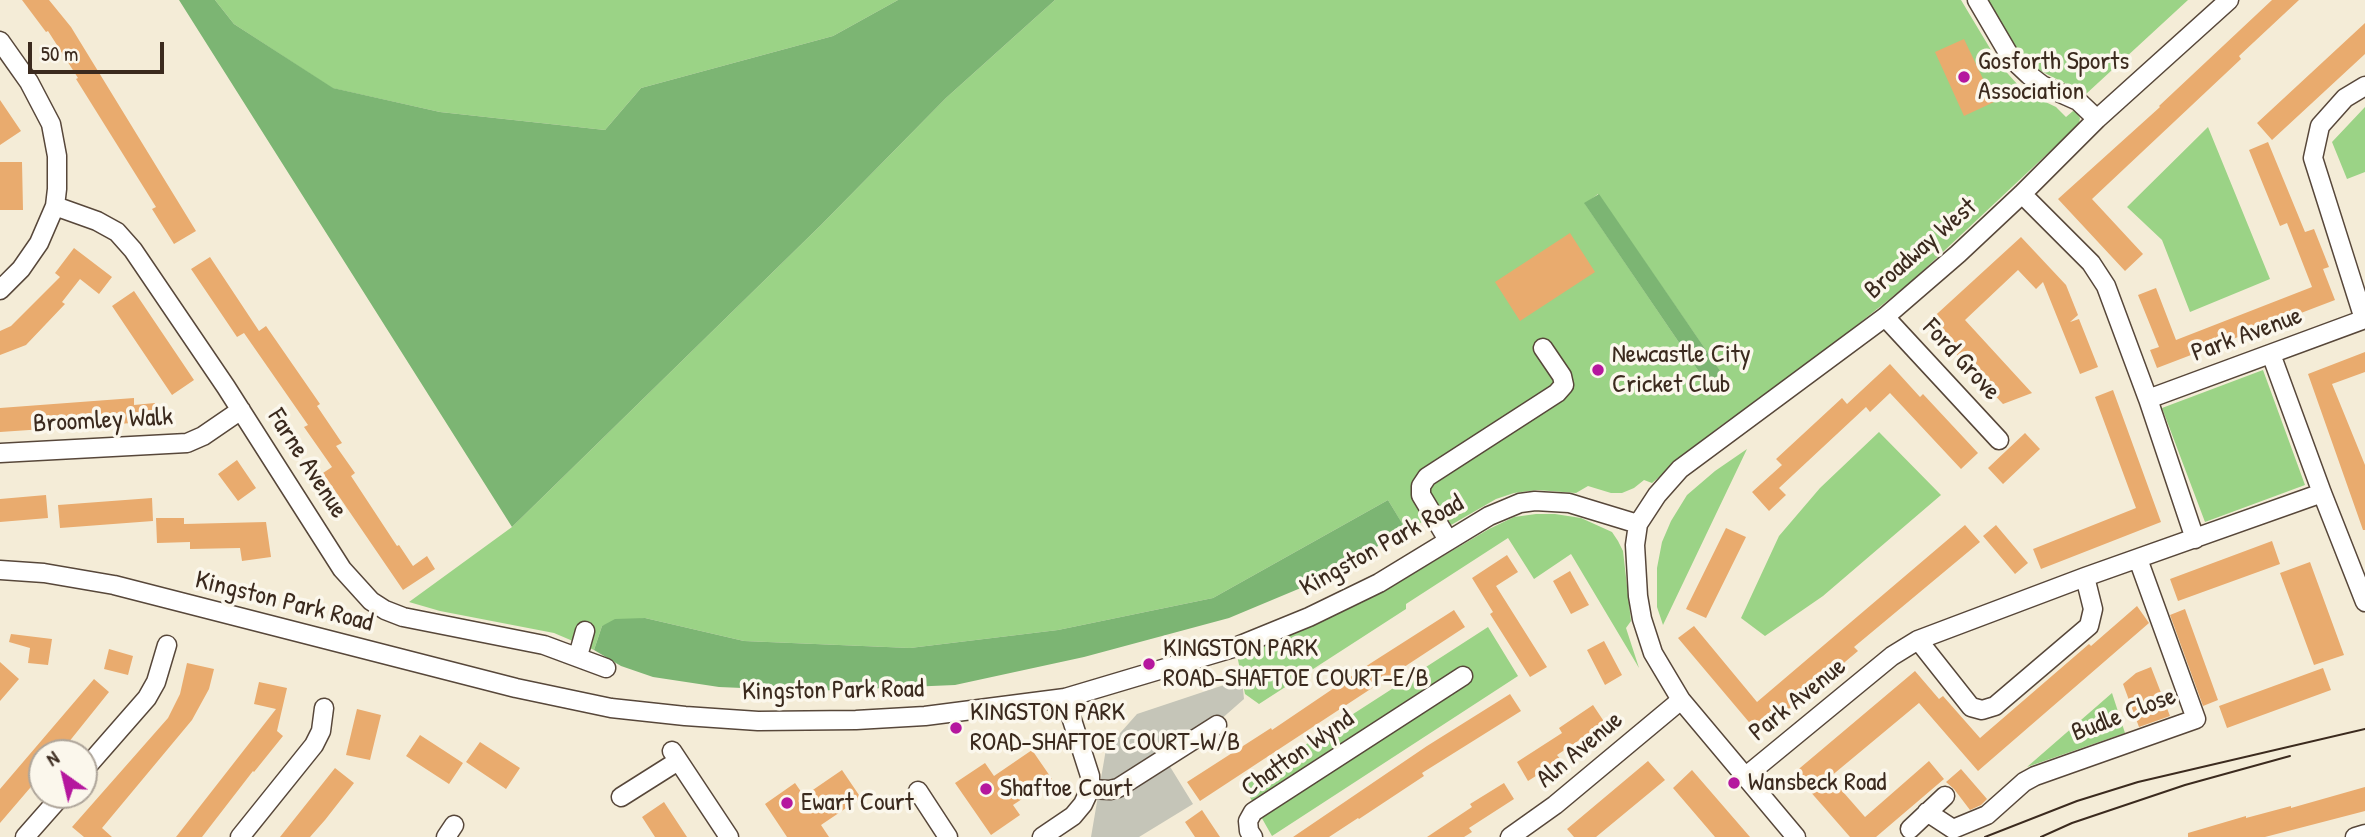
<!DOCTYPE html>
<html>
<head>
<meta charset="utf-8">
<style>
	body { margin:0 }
	#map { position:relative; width:2365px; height:837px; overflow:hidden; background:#f4ecd7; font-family:"Patrick Hand",sans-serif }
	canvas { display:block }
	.north { position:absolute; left:28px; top:739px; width:70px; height:70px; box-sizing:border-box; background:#fbf7ec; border:2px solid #aea59a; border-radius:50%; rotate:326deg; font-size:19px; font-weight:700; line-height:28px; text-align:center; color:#3b2a1e }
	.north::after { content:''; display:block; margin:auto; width:24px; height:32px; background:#b5179e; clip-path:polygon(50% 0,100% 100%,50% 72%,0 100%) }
	.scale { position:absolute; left:28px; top:42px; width:136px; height:32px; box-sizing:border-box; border:4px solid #3b2a1e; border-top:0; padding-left:9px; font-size:21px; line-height:24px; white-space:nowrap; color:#3b2a1e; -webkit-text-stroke:5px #fbf7ec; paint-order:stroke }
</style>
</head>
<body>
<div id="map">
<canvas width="2365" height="837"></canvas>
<div class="north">N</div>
<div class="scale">50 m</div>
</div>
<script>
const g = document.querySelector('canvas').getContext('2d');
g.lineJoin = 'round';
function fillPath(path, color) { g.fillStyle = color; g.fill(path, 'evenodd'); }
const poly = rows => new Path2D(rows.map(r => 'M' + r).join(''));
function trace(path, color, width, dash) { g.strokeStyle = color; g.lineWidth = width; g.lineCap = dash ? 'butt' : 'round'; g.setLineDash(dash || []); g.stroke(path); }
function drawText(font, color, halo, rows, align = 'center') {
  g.font = font + ' "Patrick Hand",sans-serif'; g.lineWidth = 7; g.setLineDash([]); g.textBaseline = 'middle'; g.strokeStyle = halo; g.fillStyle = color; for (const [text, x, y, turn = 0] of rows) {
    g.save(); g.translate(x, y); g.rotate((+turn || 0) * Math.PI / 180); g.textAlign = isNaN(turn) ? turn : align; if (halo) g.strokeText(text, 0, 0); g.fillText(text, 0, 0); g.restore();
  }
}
const industrial = poly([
	[1242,679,1244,699,1169,765,1193,804,1139,837,1091,837,1106,749,1137,714]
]);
const green = poly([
	[215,0,898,0,833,36,641,88,605,130,440,112,332,88,234,24],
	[1055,0,1961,0,2000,65,2018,85,2033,96,2056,107,2066,117,2073,111,2076,112,2080,118,2079,124,1912,281,1796,374,1719,427,1652,483,1644,480,1634,488,1622,493,1611,493,1588,486,1576,493,1537,490,1514,493,1496,499,1451,525,1444,520,1440,513,1406,530,1388,500,1213,598,1058,630,910,648,744,641,645,618,602,626,594,650,554,633,440,611,409,602,512,527,821,225,946,98],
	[1598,194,1730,385,1712,391,1585,204],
	[1987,0,2188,0,2086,94,2035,68,2018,52],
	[2365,107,2365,172,2347,179,2332,142],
	[2208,127,2270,279,2190,312,2162,240,2127,207],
	[2263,370,2305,485,2205,522,2162,408],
	[1879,432,1941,495,1823,596,1765,636,1741,618,1779,536,1820,488],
	[1747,449,1663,625,1657,607,1657,568,1662,542,1671,521,1687,495,1715,471],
	[1536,514,1555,514,1581,518,1612,532,1618,541,1623,551,1631,621,1626,628,1639,668,1571,554,1534,579,1508,538,1406,604,1406,609,1259,704,1245,694,1237,655,1321,622,1394,585,1489,529,1514,517],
	[1488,627,1518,676,1272,836,1243,785],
	[2112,693,2125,733,2027,767]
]);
const forest = poly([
	[179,0,215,0,234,24,333,88,440,112,605,130,641,88,833,36,898,0,1055,0,946,98,821,225,512,527],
	[1599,194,1730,385,1712,391,1584,203],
	[1388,500,1405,528,1339,572,1229,618,1084,657,955,685,813,691,719,687,653,677,621,666,594,650,602,626,615,619,645,618,744,641,910,648,1058,630,1213,598]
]);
const building = poly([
	[22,0,49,0,71,27,196,231,174,244,152,209,156,207,76,79,78,78,48,31,46,32],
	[2272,0,2299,0,2239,56,2241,59,2092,199,2143,254,2125,271,2058,199,2160,107,2159,106],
	[2365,23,2365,54,2272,140,2257,123],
	[1964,39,1994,102,1964,116,1935,52],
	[0,100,21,131,0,145],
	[2268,142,2305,232,2314,229,2329,267,2323,269,2335,300,2157,368,2150,350,2159,347,2138,295,2156,288,2176,340,2312,287,2287,223,2280,226,2249,150],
	[0,162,22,162,23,210,0,210],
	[1570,233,1595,272,1520,321,1495,282],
	[2021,237,2066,285,2078,315,2070,322,2079,319,2098,367,2080,374,2043,282,2036,289,2018,270,1965,320,2032,393,2003,404,1927,323],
	[74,248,112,277,99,294,80,279,62,302,65,304,26,345,0,355,0,331,11,326,60,277,55,273],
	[210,257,259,331,266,326,320,404,317,406,342,443,336,446,355,473,351,476,397,546,399,545,413,566,427,556,435,569,403,590,323,473,332,467,304,427,308,425,244,333,237,337,191,269],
	[134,291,194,380,172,395,112,306],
	[2365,352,2365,372,2332,384,2365,465,2365,530,2363,530,2308,374],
	[1890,364,1920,397,1923,394,1978,453,1961,469,1890,393,1870,412,1866,407,1779,488,1786,495,1769,511,1752,492,1782,465,1776,459,1842,398,1847,404],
	[2113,390,2161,522,2041,569,2033,549,2136,508,2095,397],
	[134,398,134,405,155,403,156,421,44,430,44,429,0,432,0,408],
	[2025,433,2040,449,2003,484,1988,468],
	[237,460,256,488,238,501,218,474],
	[46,495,48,518,0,522,0,499],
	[152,498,153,521,60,528,58,505],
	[156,518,184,518,184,524,266,522,271,557,242,561,240,548,190,549,190,542,157,543],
	[1965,525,1980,542,1854,647,1858,651,1759,734,1678,638,1694,626,1757,702],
	[1996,525,2028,563,2015,574,1983,536],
	[1726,528,1746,537,1706,618,1686,609],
	[2272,541,2280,564,2178,601,2170,579],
	[1507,555,1518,572,1496,586,1547,667,1530,677,1490,614,1493,612,1472,578],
	[2310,562,2344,655,2314,665,2280,573],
	[1570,571,1589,605,1571,614,1553,581],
	[2137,606,2149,623,1978,771,1919,703,1830,777,1865,817,1929,761,1944,779,1876,837,1850,837,1794,773,1915,671,1939,699,1943,696,1980,738,2089,644,2091,646],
	[2185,609,2218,700,2203,706,2170,615],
	[1454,610,1465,627,1200,801,1187,782,1271,728,1272,730,1371,663],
	[11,634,52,639,48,665,28,663,30,648,9,642],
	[1604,641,1622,675,1605,685,1587,650],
	[109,649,133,656,128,675,104,669],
	[0,662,19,679,0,701],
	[187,663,214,669,209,689,192,720,102,828,112,837,84,837,72,827,168,718,180,694],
	[2151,667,2170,716,2139,727,2123,684,2136,673],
	[2323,668,2331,690,2227,728,2219,706],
	[94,679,109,692,60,753,42,753,42,774,0,823,0,789],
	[259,682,287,688,277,731,283,736,254,772,253,771,202,837,176,837,276,709,254,704],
	[1510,694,1521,711,1422,773,1424,776,1359,819,1358,818,1329,837,1293,837,1427,746],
	[1593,705,1605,723,1557,755,1561,760,1528,781,1517,762,1562,733,1559,728],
	[357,709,381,715,370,760,346,755],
	[420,735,463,763,449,784,406,756],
	[480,742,520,768,506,789,466,762],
	[1032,750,1052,779,1013,805,1020,815,991,835,955,783,985,763,994,776],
	[1648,761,1665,780,1596,837,1574,837,1567,829],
	[335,768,354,783,325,820,310,837,280,837],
	[1961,769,1987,799,1981,805,1970,810,1954,789,1946,782],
	[842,770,861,798,821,825,829,837,787,837,765,804,795,783,804,796],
	[1692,770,1750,837,1715,837,1673,788],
	[1504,783,1514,799,1469,828,1472,832,1464,837,1427,837,1472,807,1470,804],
	[2365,787,2365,811,2265,837,2188,837,2188,833,2246,816,2246,818,2291,806,2291,808],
	[664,802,687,837,655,837,642,817],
	[1202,810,1220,837,1195,837,1185,822]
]);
const minor = poly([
	[1977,0,2011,58,2029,75,2042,85,2078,101,2097,119],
	[0,41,29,82,51,124,57,156,57,189,55,206,39,243,21,269,0,290],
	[2022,194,2091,263,2106,286,2148,399,2195,539],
	[55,206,97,221,117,232,133,250,226,387,342,569,371,601,385,610,403,617,544,645,606,668],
	[1885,317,1999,440],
	[2364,319,2313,158,2320,126,2345,98,2365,86],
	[2271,354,2322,493,2365,602],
	[2148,399,2365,319],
	[0,453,187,443,203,436,241,410],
	[1448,540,1421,495,1421,486,1427,477,1557,393,1564,385,1562,376,1543,348],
	[0,570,44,573,114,585,516,688,611,708,685,716,758,721,856,720,925,716,1065,698,1233,648,1309,617,1379,583,1489,516,1520,503,1535,501,1569,503,1638,524],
	[1918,640,1971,707,1982,710,1995,706,2089,626,2093,609,2085,577],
	[578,656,585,631],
	[672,751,729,837],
	[84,770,147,698,156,682,167,645],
	[1746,776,1892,656,1918,640,2085,577,2322,493],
	[1090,789,1110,790,1118,788,1217,725],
	[918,791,948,837],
	[621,797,678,761],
	[1927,812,1953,829,1987,815,2024,782,2035,776,2196,719,2138,559],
	[1910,829,1945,796],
	[25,837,62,795],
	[240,837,314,745,321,731,324,708],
	[446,837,454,825],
	[1042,837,1073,816,1083,804,1090,789,1090,776,1065,698],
	[1253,837,1249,831,1248,821,1253,812,1463,676],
	[1510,837,1555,805,1681,700],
	[1796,837,1681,700,1653,653,1642,619,1638,596,1635,545,1638,524,1657,495,1680,469,1885,317,1958,254,2022,194,2097,119,2229,0],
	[2355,837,2365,834]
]);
const tram = poly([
	[1985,837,2077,801,2138,782,2365,729],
	[2041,837,2072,823,2185,785,2290,756]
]);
const markers = [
	[1964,77,7,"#b5179e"],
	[1598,370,7,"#b5179e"],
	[1149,664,7,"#b5179e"],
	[956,728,7,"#b5179e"],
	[1734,783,7,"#b5179e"],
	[986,789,7,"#b5179e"],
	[787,803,7,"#b5179e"]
];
const poiNames = [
	["Gosforth Sports",1978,62],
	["Association",1978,92],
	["Newcastle City",1612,355],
	["Cricket Club",1612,385],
	["KINGSTON PARK",1163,649],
	["ROAD-SHAFTOE COURT-E/B",1163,679],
	["KINGSTON PARK",970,713],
	["ROAD-SHAFTOE COURT-W/B",970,743],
	["Wansbeck Road",1748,783],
	["Shaftoe Court",1000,789],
	["Ewart Court",801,803]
];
const streetNames = [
	["Broadway West",1921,249,-41],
	["Park Avenue",2247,335,-20],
	["Ford Grove",1961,360,47],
	["Broomley Walk",103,421,-3],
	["Farne Avenue",307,464,57],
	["Kingston Park Road",1382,546,-29],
	["Kingston Park Road",284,602,14],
	["Kingston Park Road",833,691,-1],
	["Park Avenue",1798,700,-39],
	["Budle Close",2124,715,-21],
	["Aln Avenue",1580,750,-40],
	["Chatton Wynd",1298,754,-35]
];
fillPath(industrial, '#c5c5b8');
fillPath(green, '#9bd386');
fillPath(forest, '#7cb573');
fillPath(building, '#e9ab6e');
trace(minor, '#57473a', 21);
trace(minor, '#fff', 18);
trace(tram, '#3b2a1e', 2);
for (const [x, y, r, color] of markers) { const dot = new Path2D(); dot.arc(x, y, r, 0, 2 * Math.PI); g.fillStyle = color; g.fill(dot); trace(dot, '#fbf7ec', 2.5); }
drawText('26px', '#3b2a1e', '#fbf7ec', poiNames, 'left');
drawText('26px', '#3b2a1e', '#fbf7ec', streetNames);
</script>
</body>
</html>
